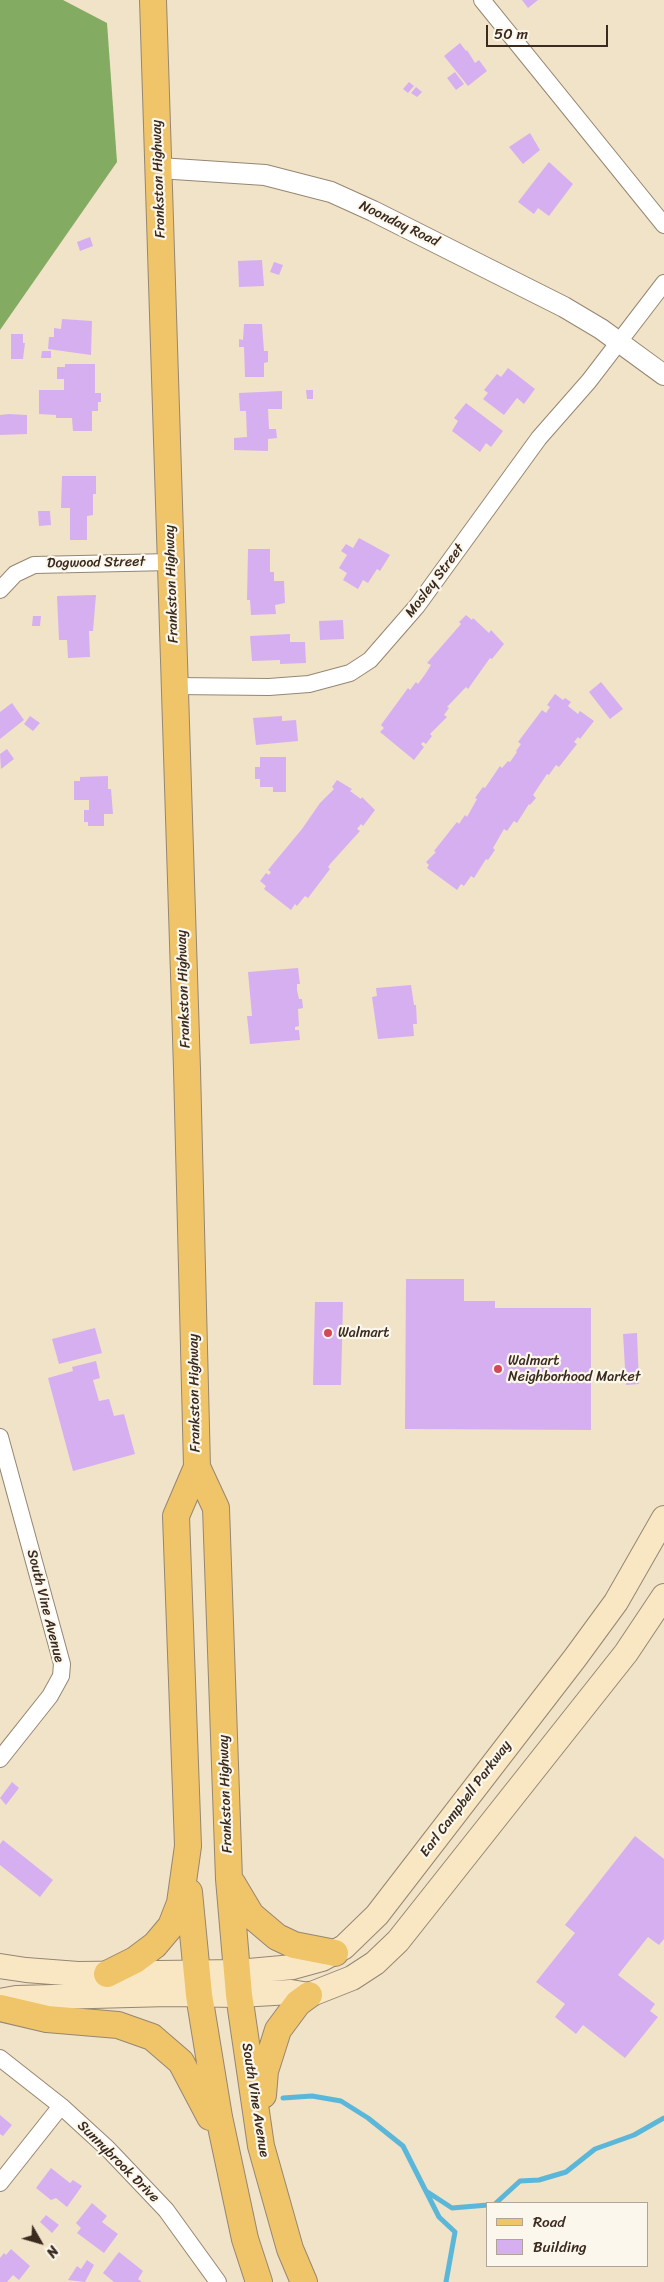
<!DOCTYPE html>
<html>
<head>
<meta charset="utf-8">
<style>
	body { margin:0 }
	#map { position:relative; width:664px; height:2282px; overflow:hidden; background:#f1e3c7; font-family:Sriracha,sans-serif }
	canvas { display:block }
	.legend { position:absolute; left:486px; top:2202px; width:162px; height:65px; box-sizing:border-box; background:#fbf7ec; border:1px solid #aea59a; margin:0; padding:6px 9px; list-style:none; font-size:15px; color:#3b2a1e }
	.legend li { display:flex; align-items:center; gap:10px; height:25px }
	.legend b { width:25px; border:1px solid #aea59a }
	.north { position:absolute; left:15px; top:2217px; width:50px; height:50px; -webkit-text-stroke:4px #fbf7ec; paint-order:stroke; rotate:128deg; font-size:14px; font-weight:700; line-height:20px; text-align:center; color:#3b2a1e }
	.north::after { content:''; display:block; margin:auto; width:18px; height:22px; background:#3b2a1e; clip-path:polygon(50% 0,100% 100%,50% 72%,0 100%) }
	.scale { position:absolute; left:486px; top:25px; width:122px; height:22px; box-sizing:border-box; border:2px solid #3b2a1e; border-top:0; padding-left:6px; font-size:15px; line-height:18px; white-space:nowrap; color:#3b2a1e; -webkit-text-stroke:4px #fbf7ec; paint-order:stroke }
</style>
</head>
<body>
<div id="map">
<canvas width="664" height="2282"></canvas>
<ul class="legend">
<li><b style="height:6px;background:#f0c469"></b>Road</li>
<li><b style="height:14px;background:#d6aff1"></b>Building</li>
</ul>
<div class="north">N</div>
<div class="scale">50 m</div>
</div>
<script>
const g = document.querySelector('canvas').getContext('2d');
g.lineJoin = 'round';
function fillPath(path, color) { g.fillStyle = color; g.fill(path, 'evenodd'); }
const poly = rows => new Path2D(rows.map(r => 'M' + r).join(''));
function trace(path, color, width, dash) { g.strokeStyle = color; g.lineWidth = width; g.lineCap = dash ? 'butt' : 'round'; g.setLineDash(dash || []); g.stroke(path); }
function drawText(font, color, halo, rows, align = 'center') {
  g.font = font + ' Sriracha,sans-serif'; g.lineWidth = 4.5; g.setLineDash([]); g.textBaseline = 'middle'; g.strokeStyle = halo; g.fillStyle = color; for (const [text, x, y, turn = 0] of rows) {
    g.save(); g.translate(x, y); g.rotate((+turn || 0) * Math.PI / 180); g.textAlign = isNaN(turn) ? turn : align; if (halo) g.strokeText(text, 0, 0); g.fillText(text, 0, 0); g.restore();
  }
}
const forest = poly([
	[0,0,63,0,107,23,117,162,0,330]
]);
const stream = poly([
	[283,2098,312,2096,341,2101,368,2118,403,2146,439,2217,455,2232,446,2282],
	[426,2191,452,2208,488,2205],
	[496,2203,520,2181,539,2180,566,2172,595,2149,634,2135,664,2118]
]);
const building = poly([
	[522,0,538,0,528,8],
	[460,43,466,51,467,50,475,63,479,60,487,71,468,86,444,56],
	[455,72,464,84,456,90,447,78],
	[409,82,414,86,408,93,403,89],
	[416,87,422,92,417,97,411,93],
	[530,133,540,150,523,164,509,147],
	[549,162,573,184,549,216,538,208,534,214,518,202],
	[90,237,93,246,80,251,77,242],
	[262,260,264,286,239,287,238,261],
	[274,262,283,265,279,275,270,272],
	[62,319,92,321,91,355,48,349,49,337,54,337,54,328,61,329],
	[244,324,262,324,264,351,268,351,268,362,264,363,264,377,245,377,244,347,239,347,239,339,243,340],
	[11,334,23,334,23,343,25,343,23,359,11,359],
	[42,351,51,351,51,358,41,358],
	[65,364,95,364,95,393,101,393,101,402,98,402,98,411,92,411,92,431,73,431,72,418,56,418,56,415,39,414,39,390,64,390,64,379,57,379,57,367,65,367],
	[508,368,535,389,524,404,517,398,504,415,483,399,488,393,484,390,497,374,501,377],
	[306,390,313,390,313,399,307,399],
	[282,391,282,409,268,409,269,429,276,429,277,438,268,439,268,451,234,450,234,438,247,437,246,411,240,411,239,393],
	[466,403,503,431,491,447,486,443,480,452,452,431,458,421,454,418],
	[9,414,27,415,27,434,0,435,0,415],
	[62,476,96,476,96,494,93,494,93,515,87,516,87,540,70,540,70,508,61,508],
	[38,511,50,511,51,525,39,526],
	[359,538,390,555,380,571,377,569,368,583,363,580,358,589,343,580,347,573,339,568,347,555,341,551,346,544,353,548],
	[248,549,270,549,270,572,274,572,274,581,284,581,285,603,275,605,276,614,251,615,250,600,247,600],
	[96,595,93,631,89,631,90,657,68,658,67,640,59,640,57,596],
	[466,615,472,620,473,618,489,633,491,630,504,644,492,659,490,658,468,689,466,687,447,707,449,708,444,715,447,717,430,734,432,736,426,744,423,742,421,744,424,747,414,760,380,732,384,728,381,725,408,688,410,690,416,682,418,684,426,673,431,665,427,663,461,624,459,622],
	[33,616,41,616,40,626,32,626],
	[343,620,344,639,320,640,319,621],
	[290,634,290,642,305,642,306,663,280,664,280,660,252,661,250,636],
	[601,682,623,709,610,719,589,692],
	[555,694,563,700,565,698,571,702,568,706,578,714,580,711,594,721,580,739,578,737,574,742,577,744,559,767,556,765,549,775,547,774,533,795,536,798,530,805,529,804,517,823,514,821,507,831,504,829,493,848,495,850,488,860,486,859,474,878,471,876,464,886,461,884,457,890,427,868,429,865,426,862,436,852,434,851,457,822,459,824,465,815,467,817,477,799,475,798,483,787,485,788,500,766,502,768,508,761,510,762,517,752,516,751,521,744,518,742,542,710,546,713,550,707,547,705],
	[12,703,24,720,0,739,0,712],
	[30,716,40,723,33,731,24,724],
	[282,716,282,721,296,720,298,741,256,745,253,718],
	[7,749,14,759,1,769,0,754],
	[260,757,286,757,286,792,273,792,273,787,260,787,260,779,255,779,255,767,260,767],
	[108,776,108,789,111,789,113,814,104,814,104,826,88,826,88,822,84,822,84,810,89,810,89,800,74,800,74,781,80,781,80,777],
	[337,780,352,789,350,791,361,799,362,797,375,810,363,826,361,824,357,829,360,831,331,863,328,867,330,869,308,898,305,896,297,906,295,904,291,910,264,889,266,886,260,881,266,873,269,875,271,872,268,870,302,829,320,803,334,789,332,787],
	[298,968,300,984,297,984,297,990,299,999,302,999,303,1008,298,1009,299,1026,295,1027,295,1030,299,1030,300,1040,250,1044,247,1016,252,1016,248,972],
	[411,985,414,1005,416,1005,417,1024,413,1024,414,1036,378,1039,372,997,377,996,376,988],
	[406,1279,464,1279,464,1301,495,1301,495,1308,591,1308,591,1430,405,1429],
	[315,1302,343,1302,341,1385,313,1385],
	[95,1328,102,1353,59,1364,52,1339],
	[637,1333,639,1384,626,1385,623,1334],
	[96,1361,100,1378,93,1380,99,1401,109,1399,114,1416,124,1414,135,1454,73,1471,48,1378,73,1371,72,1367],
	[12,1782,19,1788,6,1805,0,1798],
	[635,1836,664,1859,664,1939,659,1945,648,1937,618,1975,655,2004,650,2011,658,2017,625,2058,583,2025,576,2034,555,2017,565,2004,536,1982,575,1933,565,1925],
	[3,1840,53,1880,40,1897,0,1865,0,1844],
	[0,2115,12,2125,3,2136,0,2134],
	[51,2168,70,2183,73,2180,82,2186,67,2207,56,2198,51,2200,36,2188],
	[92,2203,107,2216,102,2222,118,2234,104,2253,77,2233,81,2228,76,2223],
	[46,2215,59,2225,52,2233,40,2222],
	[11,2249,30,2266,19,2280,13,2275,7,2282,0,2282,0,2258,4,2253,6,2255],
	[119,2252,143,2271,138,2279,142,2282,114,2282,103,2273],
	[87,2260,94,2265,85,2282,68,2280,77,2266,81,2269]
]);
const minor = poly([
	[482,0,664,225],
	[0,590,15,574,34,565,171,562],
	[175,686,269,687,309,684,350,673,370,660,417,606,539,438,589,381,664,283],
	[0,1437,62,1664,61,1676,50,1696,0,1759],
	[0,2058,61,2106,108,2149,166,2210,218,2282],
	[0,2183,61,2106]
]);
const tertiary = poly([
	[159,168,265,175,331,192,373,211,564,307,601,329,664,375]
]);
const secondary = poly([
	[0,1966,26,1970,78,1974,238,1972,293,1967,322,1959,344,1947,377,1915,575,1658,616,1602,664,1518],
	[0,2001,16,1998,169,1994,239,1995,291,1992,309,1995,352,1978,375,1963,398,1941,626,1653,664,1596]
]);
const primary = poly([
	[153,0,187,1069,197,1467,216,1508,229,1879,239,1995,261,2146,290,2249,304,2282],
	[232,1883,251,1915,277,1937,294,1945,335,1953],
	[189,1892,199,1995,219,2117,245,2239,259,2282],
	[107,1974,135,1960,155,1945,171,1926,180,1903,188,1846,176,1516,197,1467],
	[0,2008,47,2019,118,2025,152,2037,181,2062,210,2117],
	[263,2095,265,2071,278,2030,298,2003,309,1995]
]);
const markers = [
	[328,1333,5,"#d1495b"],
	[498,1369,5,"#d1495b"]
];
const streetNames = [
	["Frankston Highway",159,179,-92],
	["Noonday Road",399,224,26],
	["Dogwood Street",96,563,-1],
	["Mosley Street",435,581,-53],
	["Frankston Highway",172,584,-92],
	["Frankston Highway",184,989,-92],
	["Frankston Highway",195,1393,-91],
	["South Vine Avenue",45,1606,76],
	["Frankston Highway",226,1794,-92],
	["Earl Campbell Parkway",466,1799,-53],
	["South Vine Avenue",255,2100,81],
	["Sunnybrook Drive",118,2162,45]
];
const poiNames = [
	["Walmart",338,1333],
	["Walmart",508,1361],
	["Neighborhood Market",508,1377]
];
fillPath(forest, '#84ab62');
trace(stream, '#5bb7d9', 5);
fillPath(building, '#d6aff1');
trace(minor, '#968672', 18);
trace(tertiary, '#968672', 22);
trace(secondary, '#968672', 26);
trace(primary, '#968672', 28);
trace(minor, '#fff', 16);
trace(tertiary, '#fff', 20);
trace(secondary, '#f9e7c3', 24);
trace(primary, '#f0c469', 26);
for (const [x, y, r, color] of markers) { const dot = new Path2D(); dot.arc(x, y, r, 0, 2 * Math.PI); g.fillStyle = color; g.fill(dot); trace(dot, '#fbf7ec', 2); }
drawText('14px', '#3b2a1e', '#fbf7ec', streetNames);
drawText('14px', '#3b2a1e', '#fbf7ec', poiNames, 'left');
</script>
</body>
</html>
